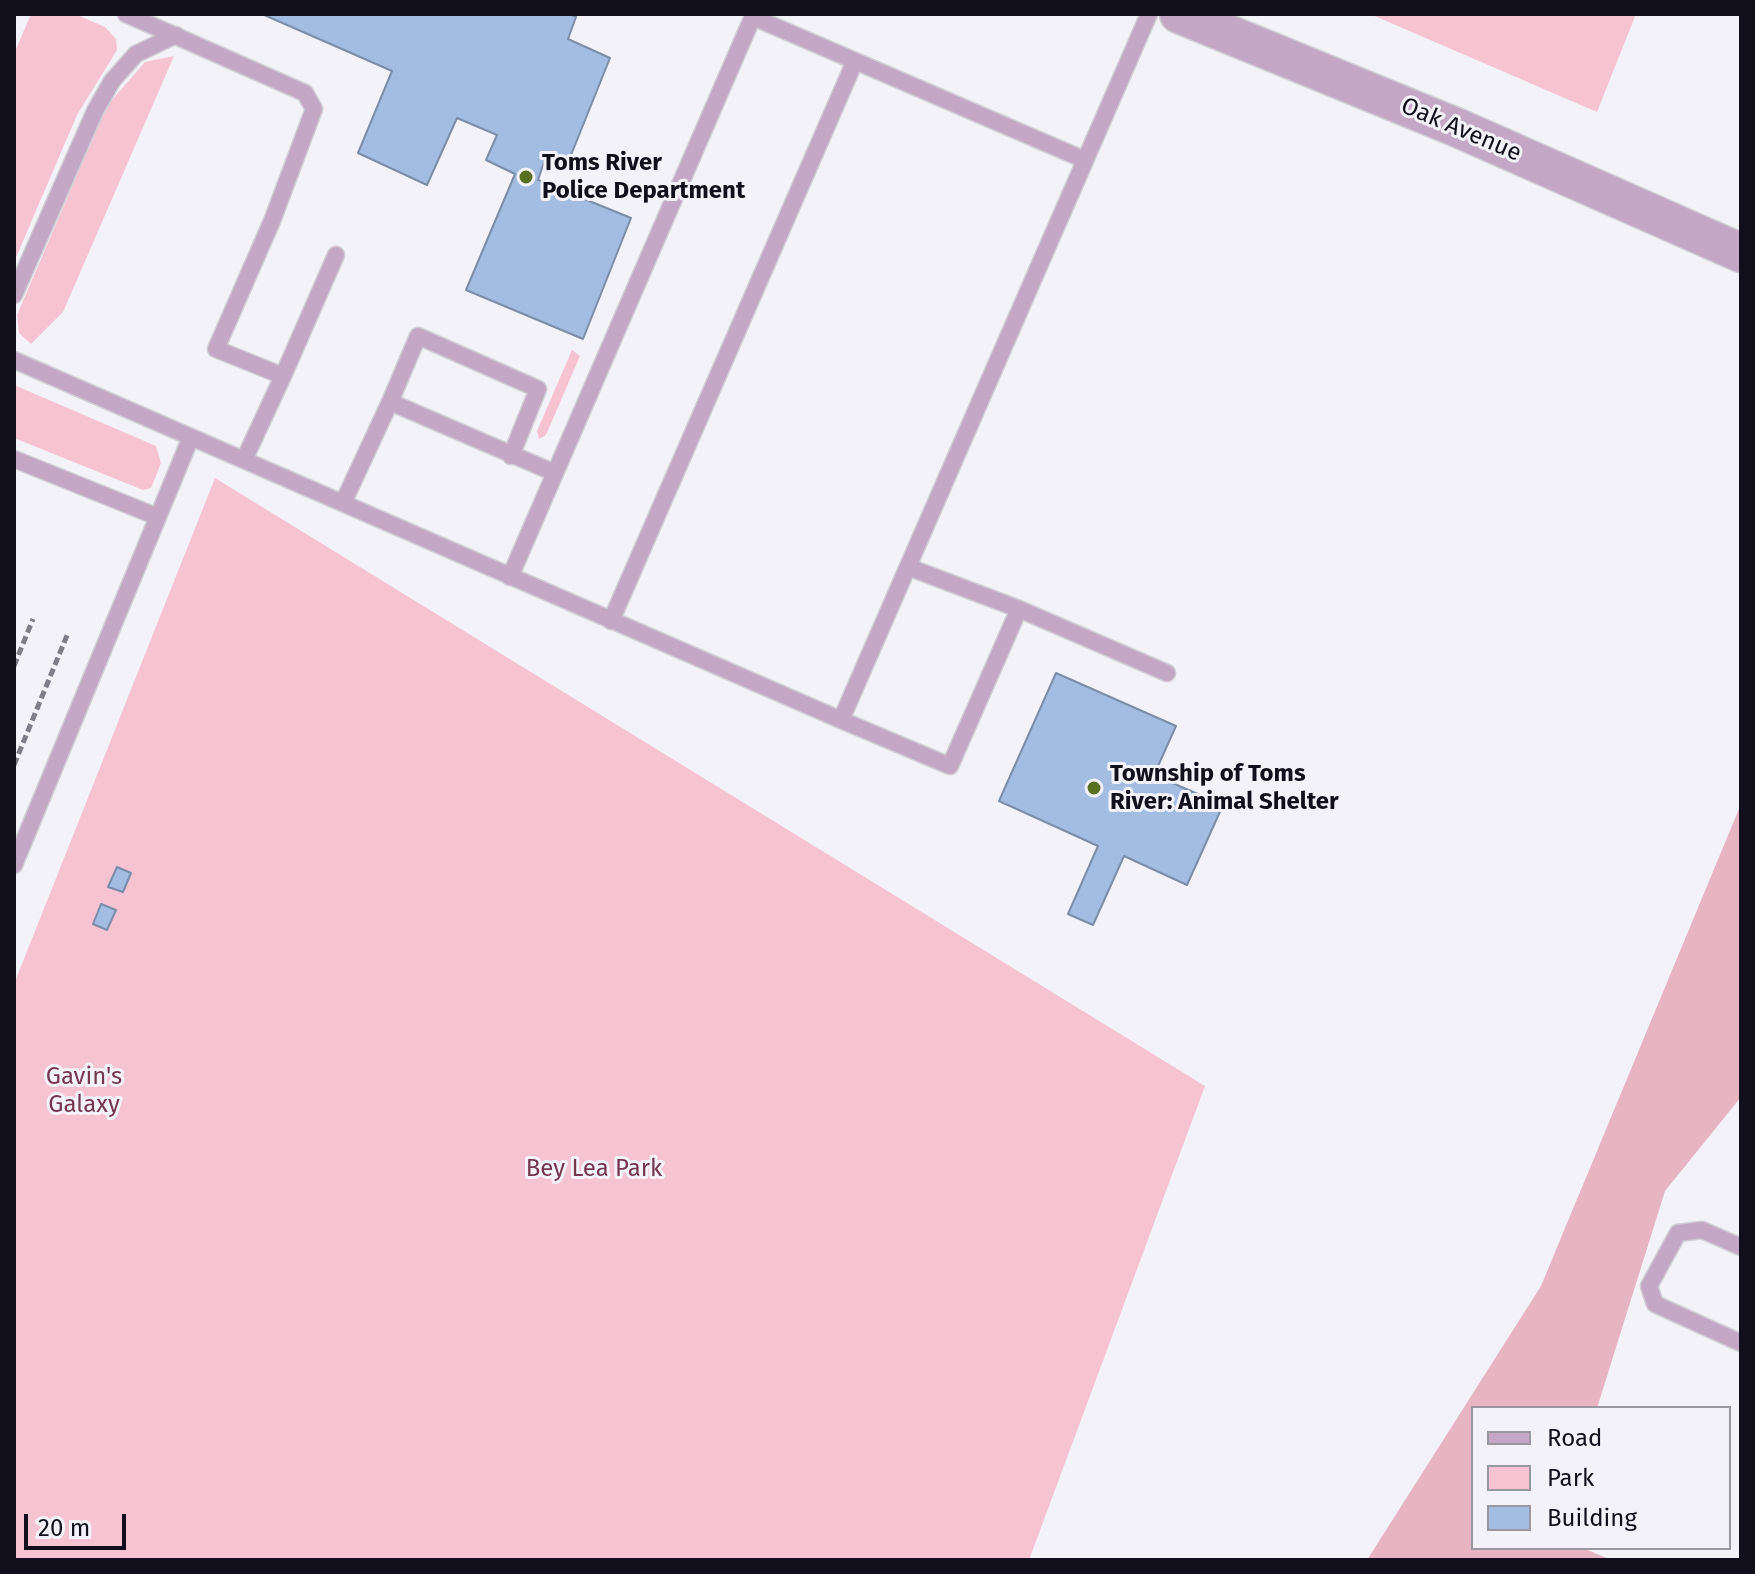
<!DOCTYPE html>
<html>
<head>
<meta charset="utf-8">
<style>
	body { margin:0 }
	#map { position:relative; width:1755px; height:1574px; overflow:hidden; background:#f3f2f9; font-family:"Fira Sans",sans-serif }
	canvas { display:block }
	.frame { position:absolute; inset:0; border:16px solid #110f1b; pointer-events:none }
	.legend { position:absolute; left:1471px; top:1406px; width:260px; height:144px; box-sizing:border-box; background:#f3f2f9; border:2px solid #9997a0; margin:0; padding:10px 14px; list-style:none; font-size:24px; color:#110f1b }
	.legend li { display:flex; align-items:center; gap:16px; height:40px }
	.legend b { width:40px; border:2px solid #9997a0 }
	.scale { position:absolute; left:24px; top:1514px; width:102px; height:36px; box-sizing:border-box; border:4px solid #110f1b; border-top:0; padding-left:10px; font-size:24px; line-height:28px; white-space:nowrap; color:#110f1b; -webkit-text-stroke:6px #f3f2f9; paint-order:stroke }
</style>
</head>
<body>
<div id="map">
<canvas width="1755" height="1574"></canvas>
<div class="frame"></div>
<ul class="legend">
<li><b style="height:10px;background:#c4a6c5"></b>Road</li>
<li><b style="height:22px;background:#f5c3d2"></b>Park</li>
<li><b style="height:22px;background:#a2bce2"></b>Building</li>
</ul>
<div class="scale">20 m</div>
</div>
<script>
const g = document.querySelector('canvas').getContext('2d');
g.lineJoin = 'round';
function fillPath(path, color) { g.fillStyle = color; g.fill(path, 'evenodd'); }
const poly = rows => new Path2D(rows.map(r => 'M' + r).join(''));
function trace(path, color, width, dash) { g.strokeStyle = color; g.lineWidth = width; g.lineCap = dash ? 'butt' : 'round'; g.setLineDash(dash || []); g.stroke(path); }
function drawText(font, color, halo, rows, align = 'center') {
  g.font = font + ' "Fira Sans",sans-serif'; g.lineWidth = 6; g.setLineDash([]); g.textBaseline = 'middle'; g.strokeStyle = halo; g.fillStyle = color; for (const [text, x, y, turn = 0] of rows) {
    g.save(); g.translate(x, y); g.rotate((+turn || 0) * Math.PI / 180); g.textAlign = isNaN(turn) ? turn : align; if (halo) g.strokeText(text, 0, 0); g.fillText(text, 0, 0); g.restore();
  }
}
const green = poly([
	[31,14,75,14,105,27,116,39,117,50,77,115,14,262,14,54],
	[1370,14,1636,14,1597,112],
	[174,56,63,312,31,344,19,333,17,315,101,119,111,101,145,62],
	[572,350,580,356,546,435,539,439,537,431],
	[14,385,156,446,161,463,151,488,143,490,14,438],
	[215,478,1205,1086,1029,1560,14,1560,14,984]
]);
const forest = poly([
	[1741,804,1741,1097,1665,1191,1597,1408,1473,1408,1473,1548,1583,1548,1611,1560,1367,1560,1541,1286]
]);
const building = poly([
	[262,14,570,14,576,17,568,39,610,58,567,165,546,156,538,180,631,218,583,339,466,290,515,174,486,160,497,135,457,118,427,185,358,153,392,71,262,14],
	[1056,673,1176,726,1154,775,1223,805,1187,885,1124,856,1093,925,1068,914,1098,846,999,801,1056,673],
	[117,867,131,873,123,892,108,887,117,867],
	[101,904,116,910,107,930,93,924,101,904]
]);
const path = poly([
	[14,666,33,619],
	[14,765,68,633]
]);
const service = poly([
	[126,14,305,93,314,109,272,221,216,349,283,376,244,460],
	[753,17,1085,160],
	[14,295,95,111,112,81,136,54,176,35],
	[14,360,841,720,1149,14],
	[283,376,336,255],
	[390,402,418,336,538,389,511,456],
	[14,459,158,517],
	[343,503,390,402,555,473],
	[908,567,1019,609,1167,673],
	[510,577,754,14],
	[611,621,855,61],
	[841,720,950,766,1019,609],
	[14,865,191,437],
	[1741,1247,1702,1230,1678,1233,1649,1286,1655,1304,1741,1343]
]);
const tertiary = poly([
	[1179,14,1458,128,1741,253]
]);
const markers = [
	[526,177,8,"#597021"],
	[1094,788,8,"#597021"]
];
const streetNames = [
	["Oak Avenue",1461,130,23]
];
const poiNames = [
	["Toms River",542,163],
	["Police Department",542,191],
	["Township of Toms",1110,774],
	["River: Animal Shelter",1110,802]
];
const parkNames = [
	["Gavin's",84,1077],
	["Galaxy",84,1105],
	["Bey Lea Park",594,1169]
];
fillPath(green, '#f5c3d2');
fillPath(forest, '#e7b4c4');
fillPath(building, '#a2bce2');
trace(building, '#7b8da8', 2);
trace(service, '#cfced5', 19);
trace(tertiary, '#cfced5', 41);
trace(path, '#7f7d87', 5, [8, 4]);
trace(service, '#c4a6c5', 16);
trace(tertiary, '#c4a6c5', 38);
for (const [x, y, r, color] of markers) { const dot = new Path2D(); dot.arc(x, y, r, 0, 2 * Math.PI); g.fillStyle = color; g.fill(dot); trace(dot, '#f3f2f9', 3); }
drawText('24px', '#110f1b', '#f3f2f9', streetNames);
drawText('bold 24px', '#110f1b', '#f3f2f9', poiNames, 'left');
drawText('24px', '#75364d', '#f3f2f9', parkNames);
</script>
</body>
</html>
